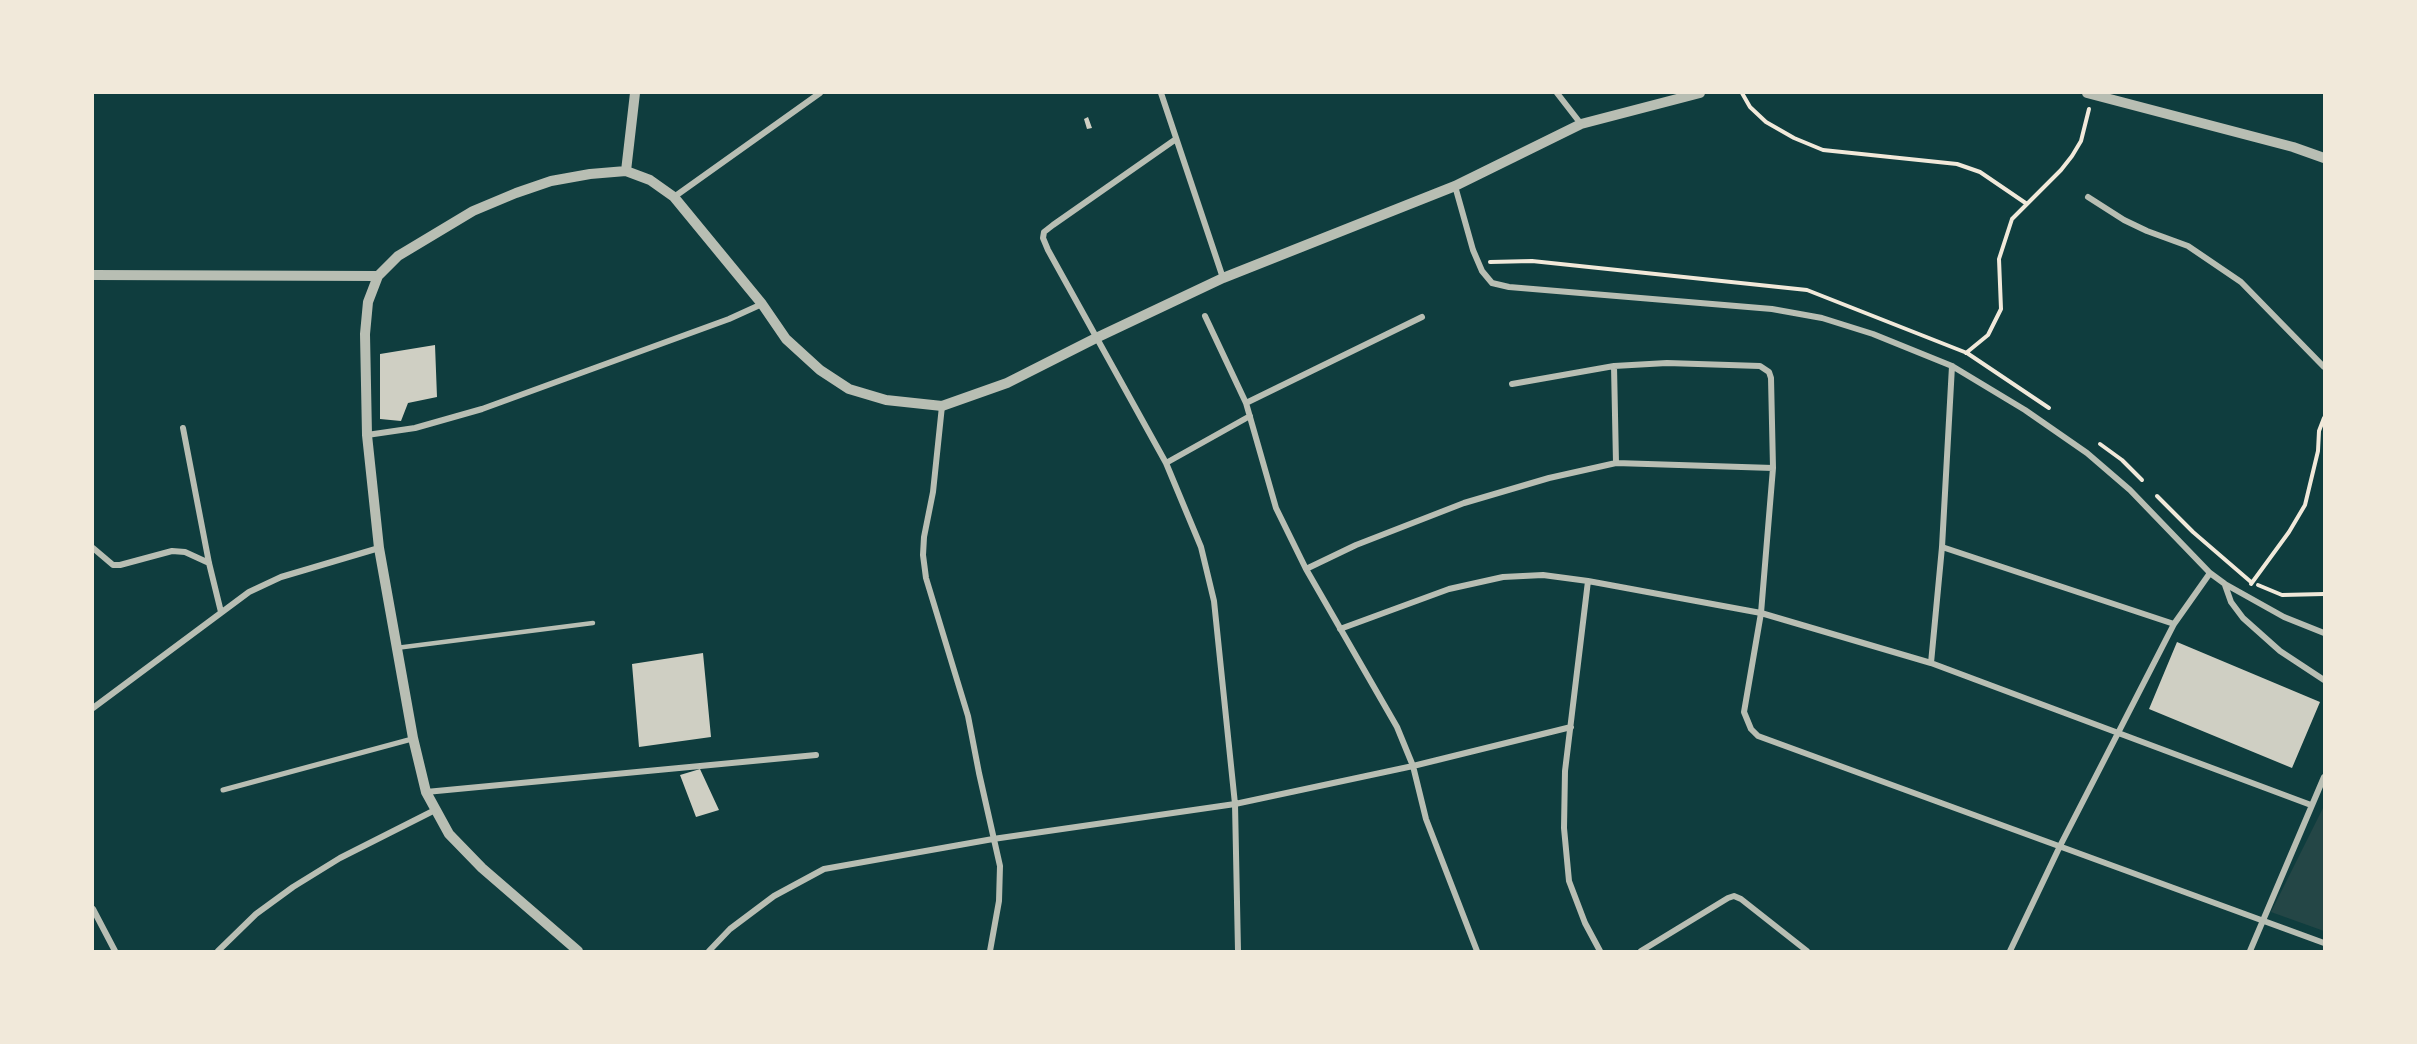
<!DOCTYPE html>
<html>
<head>
<meta charset="utf-8">
<style>
	body { margin:0 }
	#map { position:relative; width:2417px; height:1044px; overflow:hidden; background:#0f3d3e; font-family:"Varela Round",sans-serif }
	canvas { display:block }
	.frame { position:absolute; inset:0; border:94px solid #f1e9da; pointer-events:none }
</style>
</head>
<body>
<div id="map">
<canvas width="2417" height="1044"></canvas>
<div class="frame"></div>
</div>
<script>
const g = document.querySelector('canvas').getContext('2d');
g.lineJoin = 'round';
function fillPath(path, color) { g.fillStyle = color; g.fill(path, 'evenodd'); }
const poly = rows => new Path2D(rows.map(r => 'M' + r).join(''));
function trace(path, color, width, dash) { g.strokeStyle = color; g.lineWidth = width; g.lineCap = dash ? 'butt' : 'round'; g.setLineDash(dash || []); g.stroke(path); }
const green = poly([
	[2324,806,2324,931,2271,912]
]);
const building = poly([
	[1088,117,1092,128,1087,129,1084,119],
	[435,345,437,397,408,403,401,421,380,419,380,354],
	[2177,642,2320,702,2292,768,2149,709],
	[703,653,711,737,639,747,632,664],
	[700,769,719,810,696,817,680,775]
]);
const path = poly([
	[1742,93,1750,107,1766,122,1794,138,1823,150,1957,164,1980,172,2027,204],
	[1490,262,1532,261,1807,290,1967,353,2049,408],
	[1966,353,1988,335,2001,309,1999,259,2012,219,2061,170,2072,156,2081,141,2089,109],
	[2100,444,2122,460,2142,480],
	[2157,496,2193,532,2251,582],
	[2251,584,2289,532,2305,505,2318,451,2319,431,2324,418],
	[2258,585,2282,595,2324,594]
]);
const service = poly([
	[396,648,593,623]
]);
const pedestrian = poly([
	[223,790,412,739]
]);
const minor = poly([
	[1161,93,1223,278],
	[1557,93,1581,124],
	[1176,139,1053,225,1044,232,1043,238,1048,250,1166,463,1201,547,1214,601,1235,804,1238,951],
	[1455,186,1473,250,1482,271,1492,283,1509,287,1772,309,1822,318,1873,334,1952,366,2025,410,2087,453,2130,490,2210,573,2225,584,2284,617,2324,633],
	[674,197,820,93],
	[2088,197,2124,220,2147,231,2188,246,2241,282,2324,367],
	[1205,316,1246,403,1276,508,1306,569,1397,727,1413,766,1426,819,1477,951],
	[1614,366,1616,463],
	[1512,384,1614,366,1667,363,1760,366,1769,372,1771,378,1773,468,1761,613,1744,712,1751,729,1758,736,2324,943],
	[1246,403,1422,317],
	[942,406,933,492,924,537,923,555,926,578,968,716,979,773,1000,866,999,901,990,951],
	[183,428,209,563,221,612],
	[367,435,415,428,482,409,729,319,762,304],
	[1166,463,1250,416],
	[1942,547,2174,624],
	[93,548,113,565,120,565,172,551,185,552,209,563],
	[1306,569,1356,545,1464,503,1549,478,1616,463,1773,468],
	[1588,581,1565,771,1564,828,1569,881,1585,923,1600,951],
	[2225,585,2231,602,2243,618,2280,651,2324,680],
	[1340,629,1449,589,1503,577,1543,575,1588,581,1761,613,1931,663,2311,805],
	[1931,663,1942,547,1952,366],
	[93,708,249,592,281,577,379,548],
	[426,792,816,755],
	[93,909,115,951],
	[218,951,256,914,293,887,340,858,435,810],
	[709,951,730,929,774,896,824,869,993,839,1235,804,1413,766,1571,727],
	[1641,951,1728,898,1734,896,1741,899,1807,951],
	[2010,951,2060,846,2174,624,2210,573],
	[2250,951,2324,777]
]);
const tertiary = poly([
	[2087,93,2293,147,2324,158],
	[626,171,635,93],
	[93,275,378,276],
	[578,951,482,868,449,834,426,792,413,738,379,548,367,435,365,334,368,302,378,276,398,256,473,211,516,193,551,181,590,174,626,171,650,180,674,197,762,304,786,339,820,370,849,389,886,400,942,406,1007,383,1096,338,1223,278,1455,186,1581,124,1700,93]
]);
fillPath(green, '#244646');
fillPath(building, '#cfcfc3');
trace(path, '#f1e9da', 4);
trace(service, '#b8beb3', 4.5);
trace(pedestrian, '#b8beb3', 5);
trace(minor, '#b8beb3', 6);
trace(tertiary, '#b8beb3', 10);
</script>
</body>
</html>
